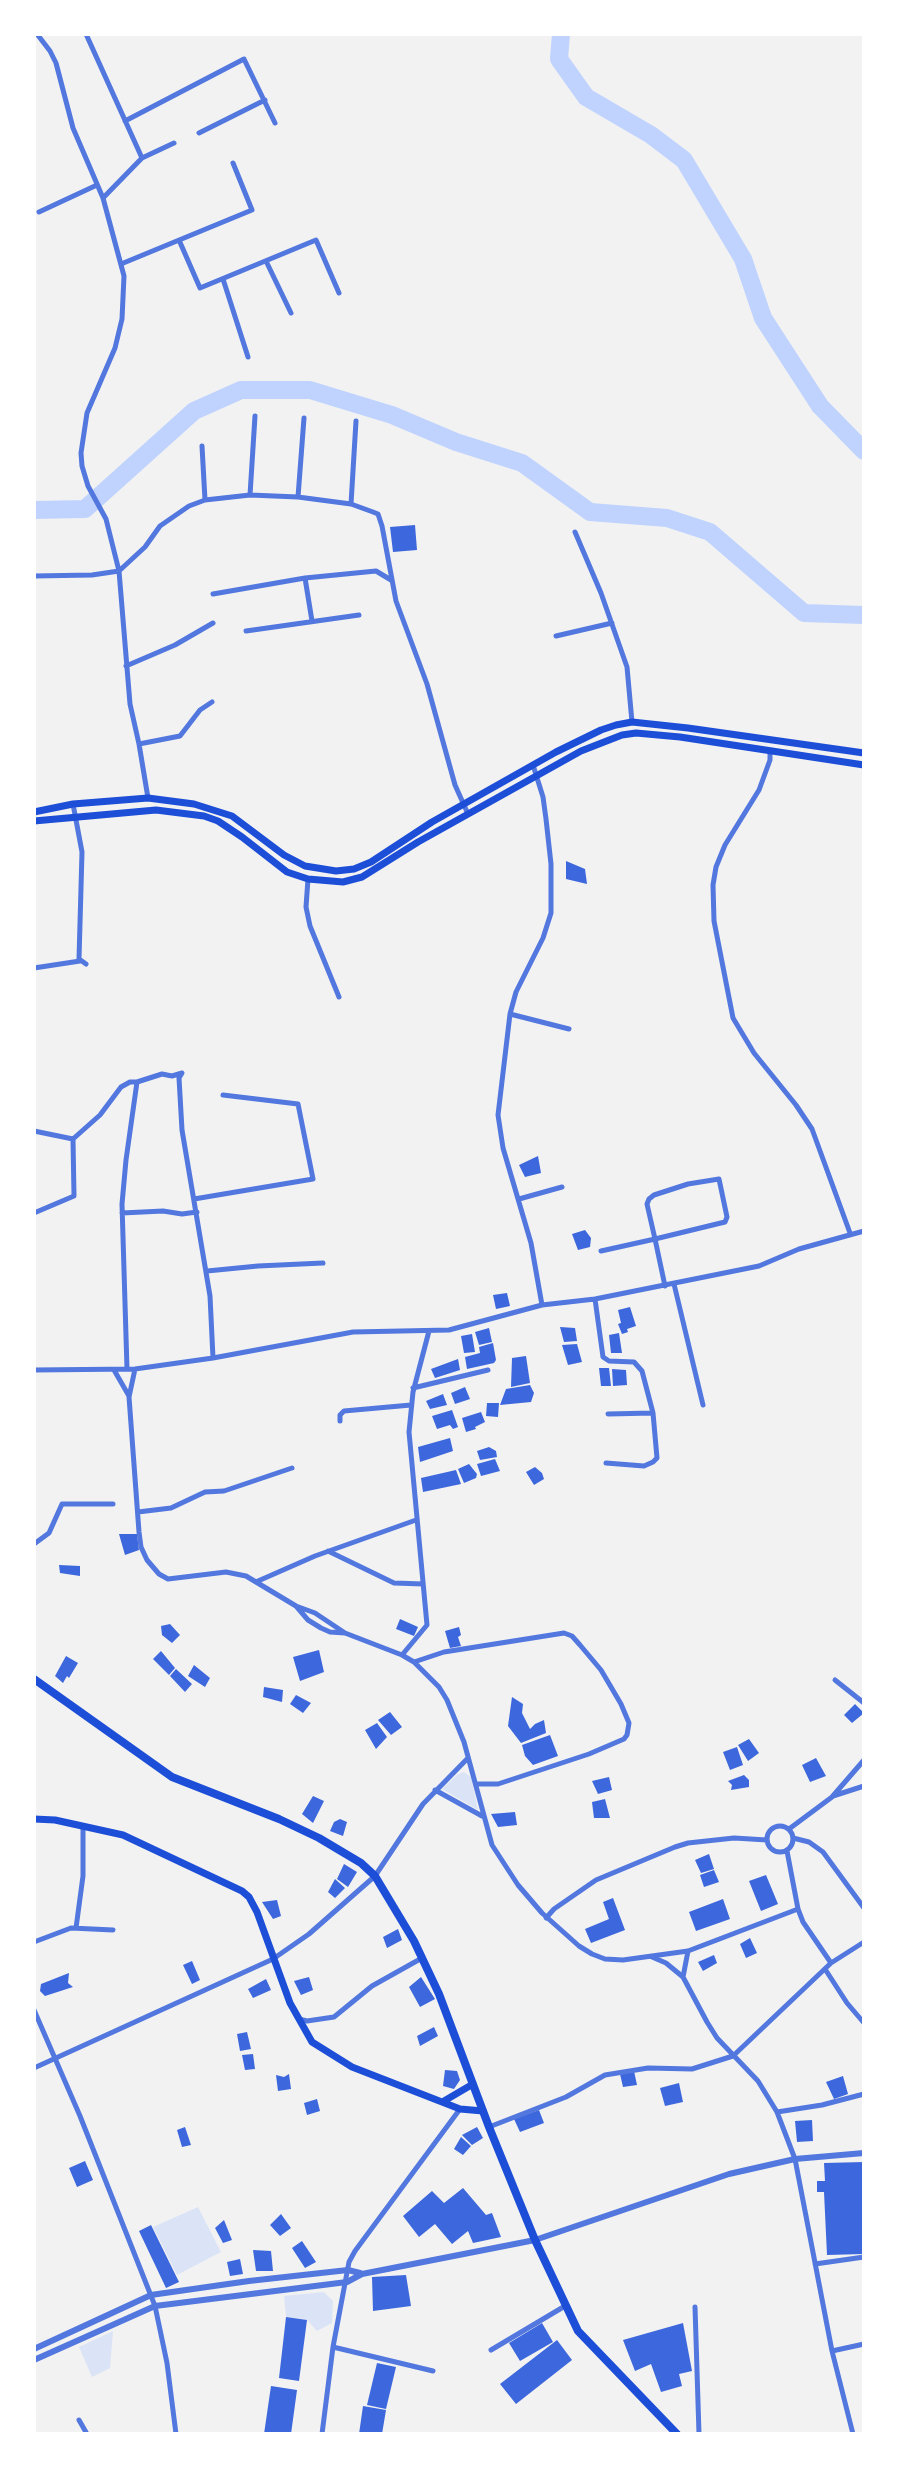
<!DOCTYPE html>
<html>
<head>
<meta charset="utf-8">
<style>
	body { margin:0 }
	#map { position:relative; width:898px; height:2468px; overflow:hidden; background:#f2f2f2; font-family:Bitter,serif }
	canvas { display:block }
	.frame { position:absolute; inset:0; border:36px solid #fff; pointer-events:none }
</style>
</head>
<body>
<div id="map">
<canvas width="898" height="2468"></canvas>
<div class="frame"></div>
</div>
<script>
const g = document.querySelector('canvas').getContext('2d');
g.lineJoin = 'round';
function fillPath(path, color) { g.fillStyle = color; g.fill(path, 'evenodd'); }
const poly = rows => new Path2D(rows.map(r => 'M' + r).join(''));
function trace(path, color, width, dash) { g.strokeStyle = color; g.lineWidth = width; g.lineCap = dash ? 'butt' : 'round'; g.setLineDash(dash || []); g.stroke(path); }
const green = poly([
	[464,1772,471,1777,478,1810,442,1789,458,1774],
	[198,2207,221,2252,177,2275,153,2227],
	[324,2292,333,2301,332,2323,317,2331,307,2320,286,2317,284,2296],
	[113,2331,110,2368,92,2377,79,2347]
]);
const river = poly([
	[561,34,559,59,586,97,651,135,684,160,743,259,763,318,820,406,864,451],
	[34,510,85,509,194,411,241,390,310,390,392,415,456,442,522,463,590,512,667,518,710,532,804,613,864,615]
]);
const building = poly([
	[415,525,417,550,393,552,390,527],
	[566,861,585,869,587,884,566,879],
	[538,1156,541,1173,525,1177,519,1165],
	[585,1230,591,1238,590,1247,578,1250,572,1234],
	[507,1293,510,1306,496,1309,493,1295],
	[630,1307,636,1326,627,1329,628,1332,622,1334,618,1324,621,1323,618,1310],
	[560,1327,575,1328,577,1341,564,1342],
	[489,1328,492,1342,479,1345,475,1332],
	[619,1333,622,1353,611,1353,609,1335],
	[472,1334,475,1352,464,1353,461,1336],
	[493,1343,496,1360,494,1363,467,1369,465,1357,480,1353,479,1347],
	[577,1344,582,1362,568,1365,562,1345],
	[526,1356,530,1383,511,1387,512,1358],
	[458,1359,460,1370,435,1378,431,1369],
	[599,1368,609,1368,611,1386,601,1386],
	[612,1369,626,1370,627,1385,613,1386],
	[530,1385,534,1393,531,1402,500,1405,506,1389],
	[465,1387,470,1399,455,1404,451,1393],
	[443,1394,447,1405,430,1409,426,1401],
	[487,1403,499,1403,498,1417,486,1416],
	[452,1410,458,1427,453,1429,450,1425,437,1429,432,1416],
	[481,1412,485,1422,475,1427,476,1429,466,1432,462,1418],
	[450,1438,453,1451,420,1462,418,1447],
	[489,1447,496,1451,497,1457,480,1460,477,1451],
	[495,1459,500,1471,481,1476,477,1464],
	[469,1464,477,1474,476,1478,464,1483,458,1469],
	[535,1467,542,1473,544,1479,534,1485,526,1472],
	[456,1470,461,1484,423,1492,421,1478],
	[119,1534,137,1534,139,1550,125,1555],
	[59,1565,80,1566,80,1576,60,1573],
	[400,1619,418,1627,414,1636,396,1629],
	[170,1624,180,1635,172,1643,162,1635,161,1626],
	[459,1627,461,1635,458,1637,461,1646,450,1648,445,1631],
	[319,1650,324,1672,300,1681,293,1657],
	[161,1651,175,1668,169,1675,153,1659],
	[66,1656,78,1663,69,1678,67,1676,63,1683,55,1676],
	[194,1665,210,1678,205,1687,188,1676],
	[176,1669,192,1684,185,1692,170,1676],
	[264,1687,283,1690,282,1702,263,1697],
	[296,1695,311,1703,303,1713,290,1704],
	[512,1697,523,1704,522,1713,530,1729,535,1724,544,1720,546,1733,521,1743,508,1726],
	[855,1704,864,1713,852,1723,844,1715],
	[390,1712,402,1727,391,1735,378,1720],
	[377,1723,387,1737,376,1749,365,1730],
	[550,1735,558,1756,533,1765,525,1756,522,1745],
	[749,1739,759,1753,748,1761,738,1745],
	[737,1747,743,1765,730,1770,723,1752],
	[816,1758,826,1776,810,1782,802,1765],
	[744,1775,749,1780,749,1787,731,1790,732,1785,728,1781],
	[609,1777,612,1790,598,1794,592,1781],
	[313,1796,324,1801,313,1823,302,1814],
	[605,1799,610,1818,594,1818,592,1802],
	[515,1812,517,1825,498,1827,491,1814],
	[340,1819,347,1822,343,1836,330,1831,334,1822],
	[709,1854,714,1869,701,1873,695,1860],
	[344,1864,357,1872,348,1887,337,1879],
	[714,1870,719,1882,704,1887,700,1875],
	[766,1875,778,1904,761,1911,749,1881],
	[335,1879,345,1888,335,1898,328,1892],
	[613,1898,625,1930,591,1943,585,1929,609,1919,603,1902],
	[723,1899,730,1919,696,1931,689,1912],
	[277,1900,281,1916,273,1919,262,1902],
	[398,1929,402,1940,387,1948,383,1937],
	[750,1938,757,1953,746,1958,740,1944],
	[714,1955,717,1963,703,1971,698,1962],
	[192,1961,200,1980,192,1984,183,1965],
	[69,1973,68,1983,73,1987,45,1996,40,1991,41,1984],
	[309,1977,313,1990,301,1995,294,1981],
	[421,1977,435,1999,420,2007,409,1987],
	[266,1979,271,1990,253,1998,248,1989],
	[434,2027,438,2036,420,2046,417,2036],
	[247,2032,251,2049,240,2051,237,2034],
	[253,2054,255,2069,245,2070,242,2055],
	[445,2070,457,2071,460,2080,454,2089,443,2086],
	[634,2071,637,2085,623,2087,620,2074],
	[289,2074,291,2089,278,2091,276,2075,284,2077],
	[843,2076,848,2094,834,2099,826,2082],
	[679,2083,683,2102,665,2106,660,2088],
	[317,2099,320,2111,307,2115,304,2103],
	[539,2110,544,2123,520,2132,514,2119],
	[812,2120,813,2141,797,2142,795,2121],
	[185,2127,191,2145,182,2147,177,2130],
	[477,2127,483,2138,472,2145,462,2135],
	[461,2137,471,2146,463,2155,454,2149],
	[85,2161,93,2180,77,2187,69,2168],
	[864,2162,864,2254,827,2255,824,2192,817,2192,817,2181,825,2181,824,2163],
	[463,2188,486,2215,492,2213,501,2237,473,2243,468,2231,452,2244,435,2224,419,2237,403,2216,432,2191,444,2203],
	[281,2214,291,2228,280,2236,270,2225],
	[224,2220,232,2240,223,2243,215,2228],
	[151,2225,179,2282,166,2288,139,2231],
	[302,2241,316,2262,305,2268,292,2248],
	[253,2250,271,2251,273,2271,256,2271],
	[240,2259,243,2274,230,2276,227,2262],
	[406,2275,411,2306,373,2311,372,2277],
	[286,2317,307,2320,299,2381,279,2378],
	[542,2323,553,2342,520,2361,509,2343],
	[683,2323,692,2371,679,2374,682,2386,661,2392,651,2364,635,2371,623,2340],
	[557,2340,572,2360,516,2404,500,2384],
	[377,2363,396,2367,386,2409,367,2405],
	[271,2386,297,2390,291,2434,264,2434],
	[363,2406,386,2410,382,2434,359,2434]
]);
const minor = poly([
	[37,34,50,51,56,63,73,128,103,198,124,276,122,319,115,348,87,413,81,453,82,466,88,486,106,519,119,571,130,704,139,744,148,798],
	[86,34,142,158,103,198],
	[125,121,244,59,275,123],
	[199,133,265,100],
	[142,158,174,143],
	[39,212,97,185],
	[179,240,200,288,316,240,339,293],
	[266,261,291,313],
	[121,264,252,210,233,163],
	[223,279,248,357],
	[202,446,205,500],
	[250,495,255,416],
	[298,497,304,418],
	[351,504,356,421],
	[575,532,601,593,627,667,632,722],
	[34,576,92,575,119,571,145,547,160,526,189,506,205,500,250,495,298,497,351,504,373,512,378,514,382,526,396,601,427,684,455,785,468,814],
	[305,578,312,621],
	[213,594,305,578,376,571,391,580],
	[246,631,359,615],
	[556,636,612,623],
	[126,666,175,645,213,623],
	[139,744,180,736,200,710,212,702],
	[770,750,770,760,759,790,725,845,716,867,713,885,714,921,733,1018,754,1053,796,1105,812,1129,850,1233],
	[533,765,543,797,546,819,551,864,551,913,543,938,516,992,510,1014,498,1115,503,1148,531,1243,542,1305],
	[73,804,82,852,79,959,86,964],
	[308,879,306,907,310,926,339,997],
	[34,968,80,961],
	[510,1014,569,1029],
	[137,1082,162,1074,172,1076,182,1073,179,1078,182,1130,210,1296,213,1358],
	[34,1131,73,1139,100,1115,121,1087,130,1082,137,1082,126,1160,122,1204,127,1369],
	[194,1199,313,1179,298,1104,223,1095],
	[519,1199,562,1187],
	[34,1213,74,1196,73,1139],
	[122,1213,163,1211,182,1214,197,1212],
	[601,1251,655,1239,725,1222,727,1217,719,1179,688,1184,654,1195,649,1199,647,1204,655,1239,665,1286],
	[207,1271,258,1266,323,1263],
	[674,1284,703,1405],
	[595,1299,603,1357,609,1361,634,1362,642,1371,653,1413,657,1458,653,1462,644,1466,606,1463],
	[135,1369,129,1397,139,1532,141,1547,147,1560,159,1574,168,1579,226,1572,246,1576,296,1606,315,1613,345,1633],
	[34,1370,135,1369,213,1358,353,1332,449,1330,542,1305,595,1299,759,1266,799,1249,864,1231],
	[114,1370,129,1396],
	[413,1388,488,1370],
	[608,1414,653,1413],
	[340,1421,340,1415,344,1411,411,1405],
	[138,1512,171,1508,205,1492,224,1491,292,1468],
	[34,1544,49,1533,62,1504,113,1504],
	[328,1551,394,1583,423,1584],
	[258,1581,315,1556,416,1520],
	[296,1606,308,1620,321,1628,330,1632,345,1633,402,1655,414,1662,439,1687,447,1700,464,1742,492,1845,518,1885,542,1913,579,1946,592,1954,605,1959,623,1960,688,1951,798,1909,787,1851],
	[402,1655,427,1625,409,1432,413,1392,429,1331],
	[414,1662,444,1652,564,1633,572,1636,580,1645,601,1670,621,1704,629,1723,627,1735,624,1739,589,1754,498,1784,476,1784],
	[835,1680,864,1703],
	[435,1790,482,1816],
	[833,1796,864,1786],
	'767 1839a13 13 0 1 1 26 0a13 13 0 1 1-26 0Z',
	[789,1829,832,1797,864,1760],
	[793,1838,809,1842,823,1852,864,1908],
	[798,1909,803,1922,831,1963],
	[546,1918,554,1909,596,1880,675,1847,688,1843,734,1838,767,1840],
	[76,1928,83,1876,83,1826],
	[34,1942,71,1928,113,1930],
	[652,1957,666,1963,683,1977,707,2022,717,2038,758,2081,777,2112,795,2159,832,2351,853,2434],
	[825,1969,847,2003,864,2023],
	[683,1977,688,1951],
	[34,2010,80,2116,155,2306,167,2363,176,2434],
	[299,2019,307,2021,334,2017,372,1986,422,1958],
	[34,2068,273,1959,309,1934,375,1876,423,1804,468,1758],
	[777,2112,822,2105,864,2094],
	[489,2127,566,2097,605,2075,648,2068,692,2069,733,2056,831,1963,864,1942],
	[815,2264,864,2257],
	[695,2307,699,2434],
	[333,2347,433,2371],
	[491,2350,565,2306],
	[832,2351,864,2344],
	[79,2420,87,2434],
	[322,2434,333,2347,349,2262,355,2251,460,2109]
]);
const tertiary = poly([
	[34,2349,151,2295,249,2281,348,2270,360,2273],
	[34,2360,155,2306,347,2282,362,2274,535,2240,729,2174,795,2159,864,2153]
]);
const secondary = poly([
	[34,812,73,804,148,798,194,804,232,816,284,855,305,866,336,871,354,869,371,862,432,822,556,752,601,730,616,725,632,722,688,728,864,753],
	[34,821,156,810,204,816,218,821,242,837,287,872,308,879,343,882,362,877,418,842,581,751,622,735,636,733,680,737,864,765],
	[34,1819,55,1820,123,1835,242,1891,249,1897,257,1912,290,2003,312,2042,352,2067,460,2109,483,2111],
	[444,2101,473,2084]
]);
const trunk = poly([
	[34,1679,172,1777,279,1819,319,1838,361,1863,375,1876,414,1941,439,1994,489,2127,535,2240,578,2331,677,2434]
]);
fillPath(green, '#dbe4f7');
trace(river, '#bfd3fe', 18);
fillPath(building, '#3d67dc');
trace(minor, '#5277de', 5);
trace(tertiary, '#5277de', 6);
trace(secondary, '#1d4ed8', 7);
trace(trunk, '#1d4ed8', 8);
</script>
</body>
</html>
